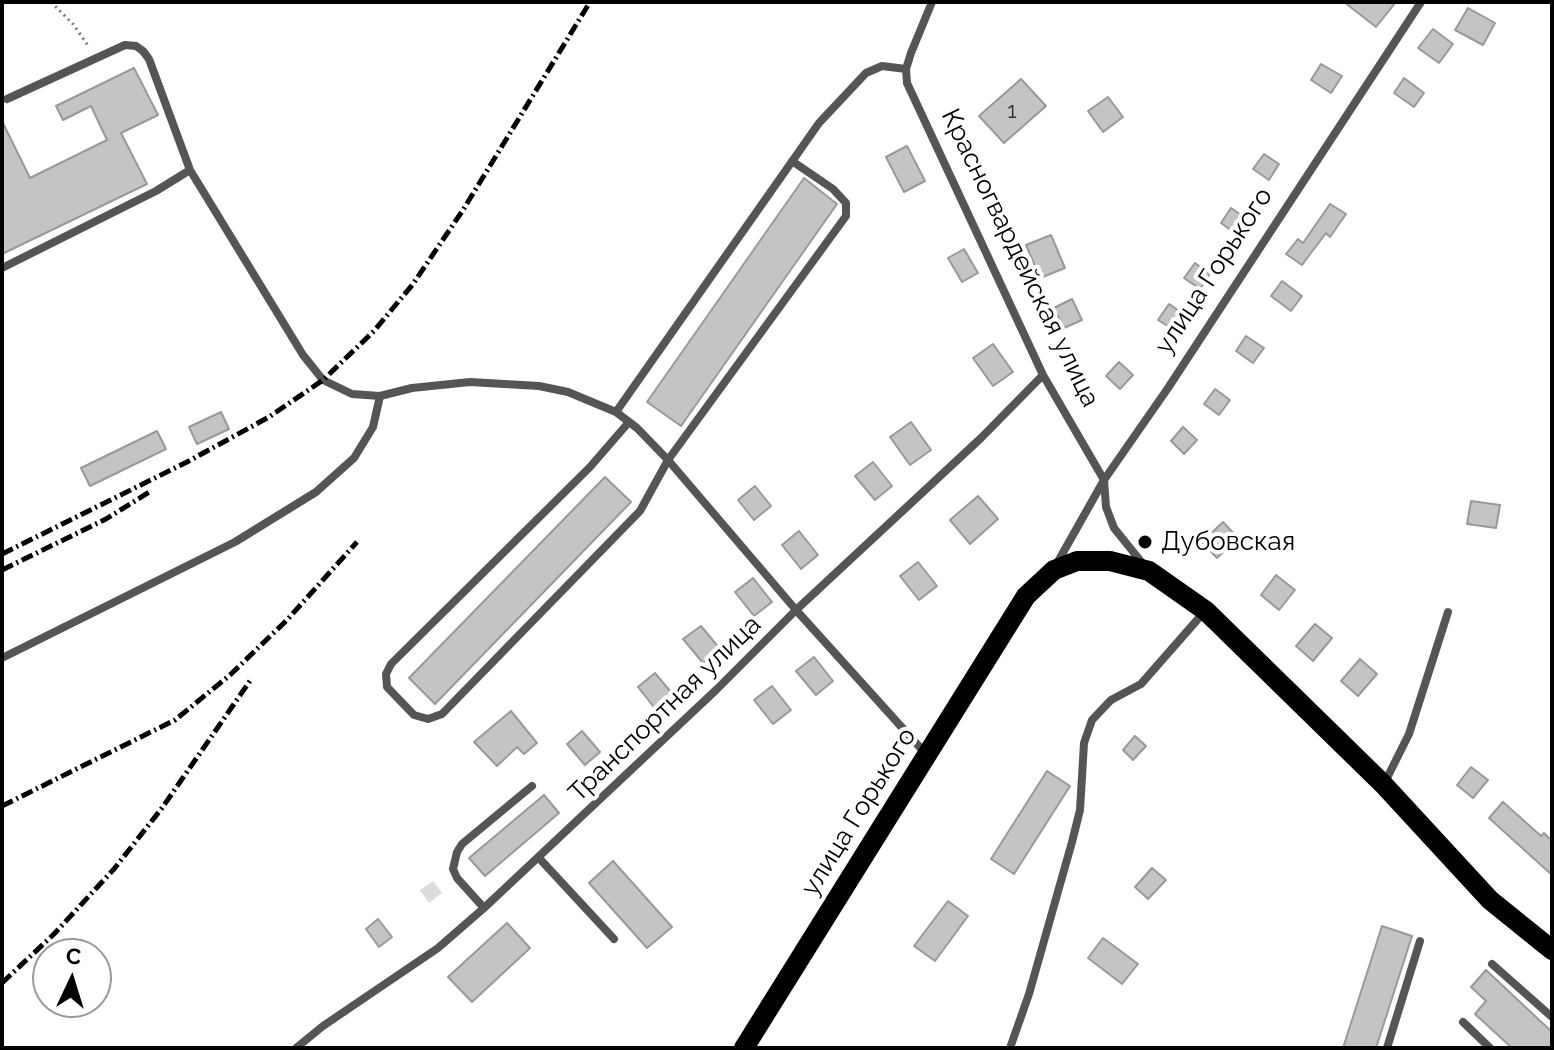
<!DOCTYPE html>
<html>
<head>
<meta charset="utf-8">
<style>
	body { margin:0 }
	#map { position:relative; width:1554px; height:1050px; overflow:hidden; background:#fff; font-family:Raleway,sans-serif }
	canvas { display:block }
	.frame { position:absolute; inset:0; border:4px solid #000; pointer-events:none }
	.north { position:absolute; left:32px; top:938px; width:80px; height:80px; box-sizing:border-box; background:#fff; border:2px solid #999; border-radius:50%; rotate:4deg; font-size:22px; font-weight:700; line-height:32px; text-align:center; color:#000 }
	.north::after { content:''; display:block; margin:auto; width:28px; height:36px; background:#000; clip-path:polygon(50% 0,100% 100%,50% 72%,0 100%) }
</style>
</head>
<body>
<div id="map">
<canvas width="1554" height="1050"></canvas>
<div class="frame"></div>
<div class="north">С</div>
</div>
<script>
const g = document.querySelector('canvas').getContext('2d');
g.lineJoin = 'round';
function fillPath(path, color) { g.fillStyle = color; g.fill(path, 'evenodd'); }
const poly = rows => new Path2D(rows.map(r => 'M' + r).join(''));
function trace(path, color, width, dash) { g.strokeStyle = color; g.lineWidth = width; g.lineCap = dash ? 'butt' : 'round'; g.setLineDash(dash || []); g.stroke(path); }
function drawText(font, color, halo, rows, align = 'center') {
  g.font = font + ' Raleway,sans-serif'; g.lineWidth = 8; g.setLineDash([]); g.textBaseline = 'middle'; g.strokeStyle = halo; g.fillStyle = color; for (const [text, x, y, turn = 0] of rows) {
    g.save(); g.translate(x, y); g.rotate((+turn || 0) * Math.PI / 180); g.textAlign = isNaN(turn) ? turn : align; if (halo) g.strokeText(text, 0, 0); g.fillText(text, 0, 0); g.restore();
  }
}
const green = poly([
	[433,881,442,893,429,903,420,890]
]);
const building = poly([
	[1344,2,1396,2,1376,27,1344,2],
	[1468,8,1495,23,1483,45,1455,30,1468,8],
	[1433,29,1453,44,1439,63,1418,48,1433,29],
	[1321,64,1342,76,1331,93,1311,80,1321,64],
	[134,68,158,115,121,133,147,184,2,254,2,121,30,178,107,140,91,106,63,120,56,106,134,68],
	[1404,78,1424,93,1414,107,1394,93,1404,78],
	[1021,79,1046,106,1004,143,979,116,1021,79],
	[1108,97,1123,117,1103,132,1088,111,1108,97],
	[907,146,925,181,904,192,886,157,907,146],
	[1264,154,1279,164,1269,180,1253,169,1264,154],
	[804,178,837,204,681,426,647,402,804,178],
	[1330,204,1346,214,1330,237,1326,233,1302,265,1286,254,1298,239,1303,243,1330,204],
	[1231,208,1247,219,1236,234,1221,223,1231,208],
	[1051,235,1065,268,1040,278,1026,245,1051,235],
	[964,249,978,273,962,282,948,258,964,249],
	[1195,263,1210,274,1200,289,1184,278,1195,263],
	[1282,281,1302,296,1291,311,1271,296,1282,281],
	[1072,299,1082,320,1064,328,1054,308,1072,299],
	[1169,304,1185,315,1174,330,1158,320,1169,304],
	[1246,336,1264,348,1253,363,1236,351,1246,336],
	[993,344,1013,372,993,386,973,358,993,344],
	[1119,362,1133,375,1120,389,1106,376,1119,362],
	[1215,389,1230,400,1219,415,1204,404,1215,389],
	[221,412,229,429,197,444,189,427,221,412],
	[911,422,931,450,910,465,890,437,911,422],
	[1183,427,1197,440,1184,454,1171,441,1183,427],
	[157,431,166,449,90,486,81,468,157,431],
	[873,462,892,486,875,500,855,476,873,462],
	[605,477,631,502,435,704,409,678,605,477],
	[755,486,771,506,754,520,738,500,755,486],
	[978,496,998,519,970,544,950,520,978,496],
	[1471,501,1500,505,1496,528,1467,524,1471,501],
	[1223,522,1238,538,1217,558,1202,542,1223,522],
	[799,531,818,555,801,569,782,545,799,531],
	[918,562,937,586,919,600,900,576,918,562],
	[1276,575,1295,590,1279,610,1261,595,1276,575],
	[753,578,772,602,754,616,735,592,753,578],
	[1315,624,1332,638,1313,661,1296,646,1315,624],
	[701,626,720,649,703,663,683,639,701,626],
	[814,657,833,681,816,695,796,671,814,657],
	[1360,659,1377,674,1358,696,1341,681,1360,659],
	[655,673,675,697,657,711,638,687,655,673],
	[772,686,791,710,773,724,754,700,772,686],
	[511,711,537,743,524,754,517,747,497,766,474,742,511,711],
	[582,731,600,752,585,765,567,744,582,731],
	[1135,736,1146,746,1133,760,1123,750,1135,736],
	[1471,767,1488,780,1473,798,1457,785,1471,767],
	[1047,771,1070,786,1014,874,991,859,1047,771],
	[544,795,559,813,485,876,469,858,544,795],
	[1503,802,1541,836,1544,833,1552,841,1552,875,1489,818,1503,802],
	[613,861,672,927,647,948,589,883,613,861],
	[1152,868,1166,880,1148,899,1135,887,1152,868],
	[948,901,968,916,935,961,914,946,948,901],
	[378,919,392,937,379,947,366,929,378,919],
	[507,923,530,948,472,1002,448,977,507,923],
	[1382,926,1412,936,1376,1048,1343,1048,1382,926],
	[1103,938,1138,964,1122,984,1088,958,1103,938],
	[1486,970,1552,1032,1552,1048,1512,1048,1475,1014,1486,1001,1471,987,1486,970]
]);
const path = poly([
	[51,2,73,24,89,47]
]);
const service = poly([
	[932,2,911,53,906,69,907,83,1043,375,1104,480,1106,507,1114,528,1143,564],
	[7,99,125,45,136,46,143,51,149,59,190,170,303,355,323,380,352,394,380,396,412,388,470,382,539,386,568,392,616,412,637,428,668,460,796,610,925,753],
	[2,268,156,191,190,170],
	[616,412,819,123,866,73,882,66,906,69],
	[629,422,590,467,391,664,386,674,387,687,414,715,428,719,442,714,640,511,668,460,846,216,846,203,833,189,792,161],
	[1056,565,1104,480,1168,388,1421,2],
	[2,658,235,542,316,492,354,458,373,427,380,396],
	[1384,784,1409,734,1448,612],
	[539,858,614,939],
	[484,908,457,878,453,869,457,852,462,844,532,786],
	[1492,964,1552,1017],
	[1463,1022,1490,1048],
	[296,1048,323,1026,438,948,484,908,716,690,796,610,981,438,1043,375],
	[1010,1048,1029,994,1072,842,1080,810,1084,743,1092,720,1111,700,1141,684,1205,611],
	[1387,1048,1420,941]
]);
const primary = poly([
	[744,1048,1026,596,1054,570,1077,561,1110,561,1149,571,1206,611,1383,784,1490,900,1552,950]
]);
const rail = poly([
	[2,554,187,462,269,417,323,380,374,331,413,284,463,210,590,2],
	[2,570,106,519,151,491],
	[2,806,175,720,230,675,287,620,357,542],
	[2,983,54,934,114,869,162,808,252,678]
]);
const markers = [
	[1145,542,8,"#000"]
];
const numberNames = [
	["1",1012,111]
];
const streetNames = [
	["Красногвардейская улица",1020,258,64],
	["улица Горького",1214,271,-57],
	["Транспортная улица",665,709,-44],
	["улица Горького",859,812,-58]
];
const poiNames = [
	["Дубовская",1161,542]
];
fillPath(green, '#dcdcdc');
fillPath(building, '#c4c4c4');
trace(building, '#999', 2);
trace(path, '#777', 3, [2, 4]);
trace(service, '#555', 8);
trace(primary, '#000', 20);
trace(rail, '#000', 5, [12, 4, 2, 4]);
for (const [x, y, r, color] of markers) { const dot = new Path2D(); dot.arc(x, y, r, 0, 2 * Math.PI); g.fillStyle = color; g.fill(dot); trace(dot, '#fff', 3); }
drawText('22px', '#313131', null, numberNames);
drawText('26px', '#000', '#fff', streetNames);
drawText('26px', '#000', '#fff', poiNames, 'left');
</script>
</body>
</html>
